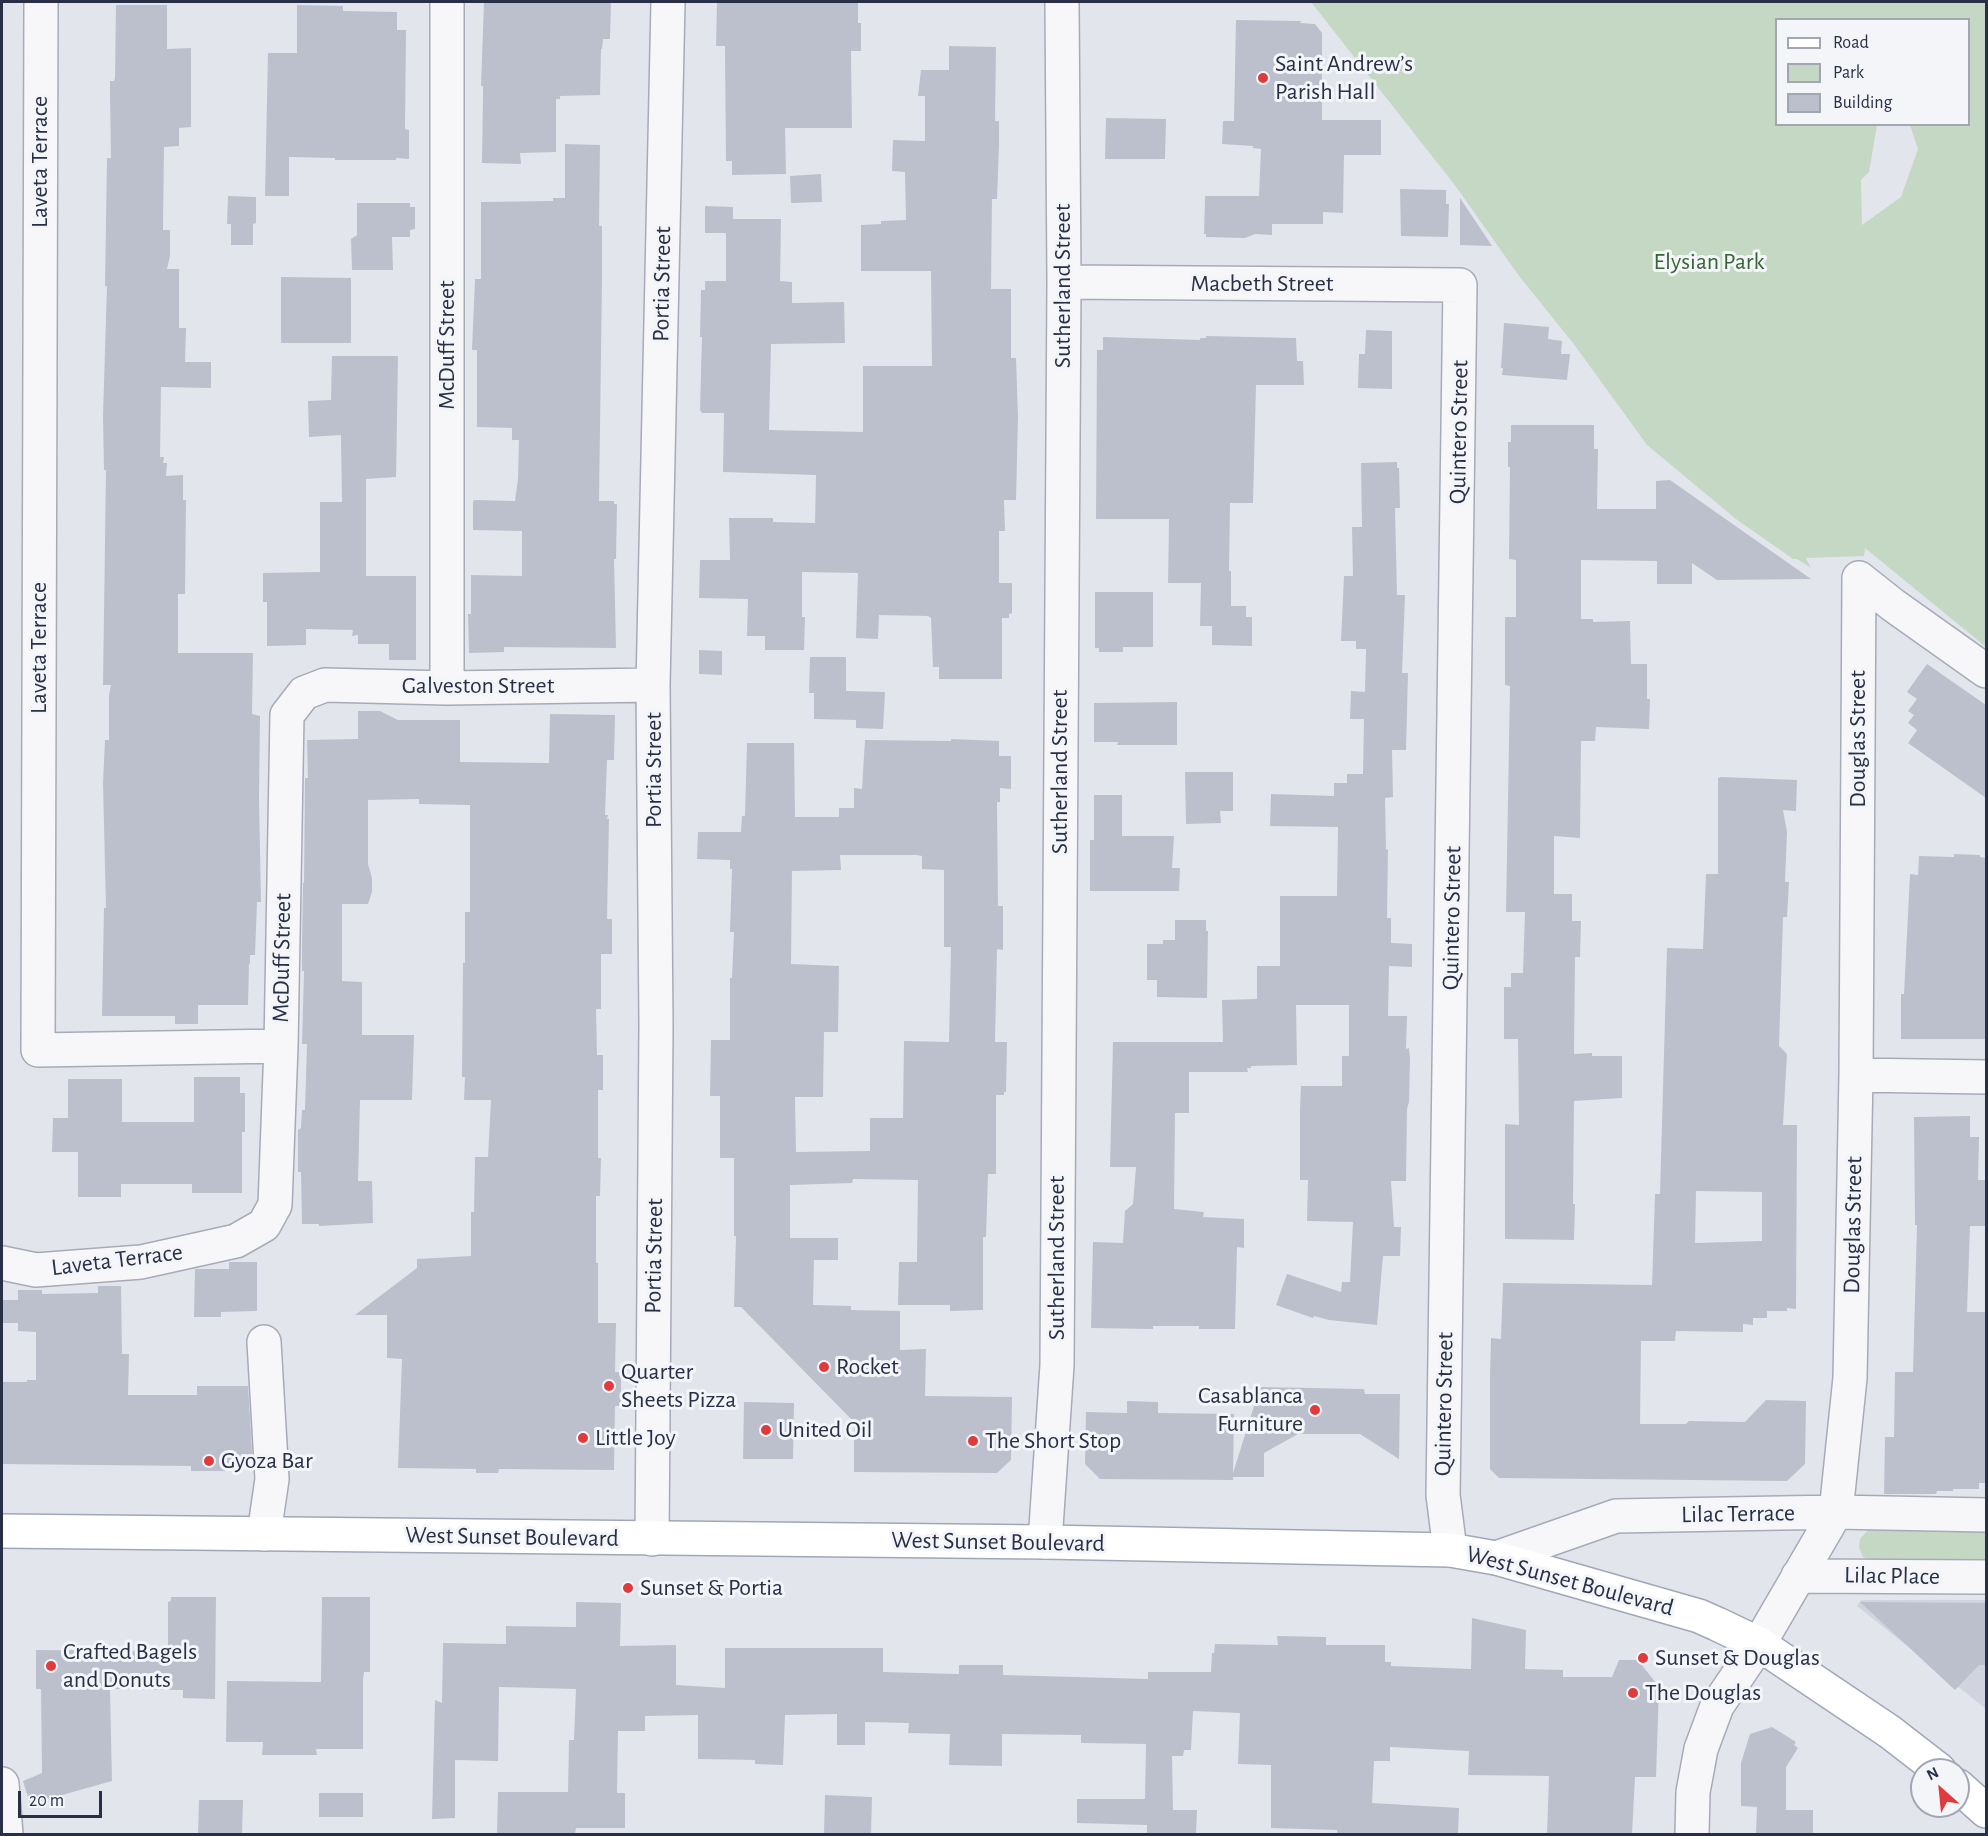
<!DOCTYPE html>
<html>
<head>
<meta charset="utf-8">
<style>
	body { margin:0 }
	#map { position:relative; width:1988px; height:1836px; overflow:hidden; background:#e3e5ed; font-family:"Alegreya Sans",sans-serif }
	canvas { display:block }
	.frame { position:absolute; inset:0; border:3px solid #282f47; pointer-events:none }
	.legend { position:absolute; left:1775px; top:18px; width:195px; height:108px; box-sizing:border-box; background:#f3f5f9; border:2px solid #a2a6b2; margin:0; padding:8px 10px; list-style:none; font-size:18px; color:#282f47 }
	.legend li { display:flex; align-items:center; gap:12px; height:30px }
	.legend b { width:30px; border:2px solid #a2a6b2 }
	.north { position:absolute; left:1910px; top:1758px; width:60px; height:60px; box-sizing:border-box; background:#f3f5f9; border:2px solid #a2a6b2; border-radius:50%; rotate:333deg; font-size:16px; font-weight:700; line-height:24px; text-align:center; color:#282f47 }
	.north::after { content:''; display:block; margin:auto; width:21px; height:27px; background:#df3b3d; clip-path:polygon(50% 0,100% 100%,50% 72%,0 100%) }
	.scale { position:absolute; left:18px; top:1791px; width:84px; height:27px; box-sizing:border-box; border:3px solid #282f47; border-top:0; padding-left:8px; font-size:18px; line-height:21px; white-space:nowrap; color:#282f47; -webkit-text-stroke:4px #f3f5f9; paint-order:stroke }
</style>
</head>
<body>
<div id="map">
<canvas width="1988" height="1836"></canvas>
<div class="frame"></div>
<ul class="legend">
<li><b style="height:8px;background:#fff"></b>Road</li>
<li><b style="height:16px;background:#c5d8c3"></b>Park</li>
<li><b style="height:16px;background:#bcc0cd"></b>Building</li>
</ul>
<div class="north">N</div>
<div class="scale">20 m</div>
</div>
<script>
const g = document.querySelector('canvas').getContext('2d');
g.lineJoin = 'round';
function fillPath(path, color) { g.fillStyle = color; g.fill(path, 'evenodd'); }
const poly = rows => new Path2D(rows.map(r => 'M' + r).join(''));
function trace(path, color, width, dash) { g.strokeStyle = color; g.lineWidth = width; g.lineCap = dash ? 'butt' : 'round'; g.setLineDash(dash || []); g.stroke(path); }
function drawText(font, color, halo, rows, align = 'center') {
  g.font = font + ' "Alegreya Sans",sans-serif'; g.lineWidth = 6; g.setLineDash([]); g.textBaseline = 'middle'; g.strokeStyle = halo; g.fillStyle = color; for (const [text, x, y, turn = 0] of rows) {
    g.save(); g.translate(x, y); g.rotate((+turn || 0) * Math.PI / 180); g.textAlign = isNaN(turn) ? turn : align; if (halo) g.strokeText(text, 0, 0); g.fillText(text, 0, 0); g.restore();
  }
}
const built = poly([
	[1861,1600,1986,1600,1986,1709,1857,1606]
]);
const green = poly([
	[1311,2,1986,2,1986,647,1865,548,1864,556,1806,558,1811,568,1797,559,1793,559,1736,519,1647,445,1573,343,1519,276,1457,188],
	[1860,20,1968,20,1968,124,1910,125,1918,149,1901,197,1862,225,1861,180,1869,172,1877,125,1776,124,1776,20],
	[1986,1528,1986,1569,1877,1563,1863,1557,1859,1548,1860,1539,1869,1529]
]);
const building = poly([
	[484,2,611,2,610,39,603,39,602,49,601,49,600,95,560,96,560,99,556,99,556,152,520,153,521,164,482,163,483,95,483,86,481,86],
	[717,2,858,2,858,23,861,23,861,51,851,51,852,128,785,128,786,174,732,175,732,161,726,161,725,46,716,46],
	[116,5,167,5,167,49,191,48,191,127,179,128,179,146,164,147,163,230,170,230,170,256,167,269,179,269,179,328,186,328,185,362,211,362,211,388,161,387,160,457,164,457,163,463,167,463,166,476,183,475,183,500,186,500,185,594,178,594,178,653,253,653,252,714,260,716,259,799,261,902,257,902,255,955,250,955,250,964,249,964,248,1005,198,1005,198,1024,175,1024,175,1016,102,1016,104,908,106,908,103,783,105,740,109,740,109,695,111,685,103,685,106,470,104,470,103,416,107,286,105,286,107,158,111,158,110,95,110,81,114,81,115,78],
	[297,5,343,6,343,11,397,12,397,30,406,30,405,129,409,130,409,159,396,158,396,160,335,160,335,158,289,157,289,196,265,196,268,53,297,53],
	[1236,20,1301,21,1300,23,1315,24,1322,33,1322,120,1381,120,1381,155,1344,155,1343,213,1323,212,1323,224,1272,224,1272,235,1255,234,1245,238,1206,237,1206,234,1204,234,1205,196,1259,196,1261,149,1253,148,1253,146,1222,144,1223,121,1234,121],
	[949,46,996,47,995,121,999,121,999,145,997,199,992,199,991,289,1011,289,1011,358,1016,358,1018,416,1016,500,1004,500,1005,531,999,531,999,583,1012,583,1012,613,1009,614,1009,618,1002,618,1002,679,939,679,939,667,933,667,931,618,928,616,879,615,878,639,856,638,858,573,802,572,802,617,805,617,804,650,765,650,765,636,747,636,748,599,699,598,700,560,730,560,729,518,773,518,773,522,815,523,816,475,723,472,724,413,702,413,700,410,702,337,700,337,701,290,705,290,705,281,726,281,726,233,705,233,705,206,733,207,733,219,781,219,780,281,792,282,792,303,844,302,845,343,771,344,769,430,863,432,863,366,932,366,931,271,861,271,861,225,881,224,881,221,906,220,905,172,892,171,893,140,925,141,925,96,918,96,921,70,949,70],
	[1106,118,1166,119,1165,159,1105,159],
	[565,144,600,145,599,226,602,226,602,279,599,501,614,501,614,504,617,504,616,559,614,559,616,648,504,647,504,652,469,653,468,614,471,614,471,575,522,576,522,531,473,530,473,501,475,500,515,501,518,479,519,440,512,440,512,428,477,427,477,350,472,350,475,279,481,279,481,202,553,201,553,198,565,198],
	[821,174,822,202,791,203,790,176],
	[1400,189,1446,190,1446,204,1449,204,1448,237,1401,236],
	[228,196,256,197,256,223,253,224,253,245,231,245,231,224,227,224],
	[1460,198,1492,246,1460,245],
	[357,203,410,203,410,207,415,207,415,229,410,230,410,237,392,237,393,270,352,270,351,239,357,235],
	[281,277,351,278,351,343,281,343],
	[1504,323,1549,327,1548,339,1562,341,1561,354,1570,354,1567,380,1502,375,1503,368,1501,368],
	[1366,330,1392,331,1392,389,1358,388,1359,354,1365,354],
	[1206,336,1296,338,1297,361,1303,361,1304,385,1256,385,1253,503,1230,503,1229,571,1231,571,1231,606,1246,606,1246,617,1252,617,1252,646,1212,645,1212,626,1200,626,1201,583,1168,583,1169,519,1096,519,1097,350,1103,350,1103,337,1200,340,1200,338,1206,338],
	[332,356,398,356,396,477,366,479,366,576,416,576,416,660,389,660,389,644,358,644,358,635,352,636,353,630,306,629,306,645,267,646,267,602,263,602,263,573,320,572,320,502,342,502,341,435,309,437,308,401,331,400],
	[1511,425,1594,425,1594,449,1598,449,1597,509,1656,509,1656,481,1670,480,1811,579,1717,580,1692,563,1692,584,1657,584,1657,561,1581,560,1581,619,1593,619,1593,622,1630,621,1631,664,1647,664,1647,699,1650,699,1649,729,1596,727,1595,741,1581,741,1580,838,1554,836,1554,894,1572,894,1572,921,1581,921,1580,957,1575,957,1574,1054,1592,1053,1592,1056,1622,1056,1622,1098,1574,1101,1573,1204,1575,1204,1574,1240,1505,1239,1505,1124,1519,1125,1518,1039,1504,1039,1504,987,1511,987,1511,973,1523,973,1525,912,1506,912,1510,686,1505,685,1505,617,1516,617,1516,560,1509,559,1510,467,1508,467,1508,442,1511,442],
	[1397,462,1397,468,1399,468,1400,508,1395,508,1397,595,1405,595,1402,673,1408,673,1406,750,1392,750,1393,797,1385,798,1386,850,1388,849,1387,918,1391,918,1391,943,1412,944,1412,967,1389,966,1388,1016,1407,1016,1406,1049,1409,1048,1410,1058,1409,1102,1407,1109,1406,1181,1391,1181,1394,1227,1401,1227,1400,1256,1383,1256,1377,1325,1329,1320,1314,1316,1313,1318,1276,1305,1287,1274,1341,1292,1342,1282,1350,1282,1353,1222,1307,1221,1308,1180,1300,1180,1300,1109,1301,1086,1342,1086,1342,1056,1349,1056,1349,1005,1296,1005,1297,1065,1251,1066,1251,1068,1247,1068,1248,1072,1189,1072,1189,1113,1175,1113,1174,1209,1204,1212,1203,1217,1244,1219,1244,1248,1237,1247,1235,1329,1199,1329,1199,1326,1153,1326,1153,1329,1091,1328,1093,1242,1123,1243,1125,1211,1133,1204,1136,1167,1110,1167,1113,1042,1223,1042,1222,1000,1257,999,1257,966,1280,966,1280,896,1337,896,1338,827,1270,826,1271,794,1334,796,1334,783,1347,783,1347,774,1363,774,1364,719,1350,719,1351,691,1365,692,1366,649,1356,649,1356,641,1341,641,1344,576,1353,576,1352,527,1362,527,1361,463],
	[1095,592,1153,592,1153,647,1123,647,1123,652,1099,652,1099,648,1095,648],
	[699,650,722,651,722,675,699,674],
	[810,657,846,657,846,691,885,692,883,729,856,728,856,720,814,719,814,693,809,693],
	[1927,664,1986,705,1986,798,1908,743,1917,730,1908,723,1914,715,1908,711,1917,699,1907,692],
	[1177,702,1177,745,1117,745,1118,742,1094,742,1094,703],
	[358,711,380,711,398,720,460,720,460,762,549,763,550,714,615,715,614,760,607,760,605,815,608,815,607,819,609,819,607,919,612,919,612,954,601,954,601,1009,596,1009,597,1055,603,1055,603,1090,598,1090,598,1158,601,1158,600,1196,596,1196,596,1263,598,1263,598,1323,616,1323,615,1372,621,1372,621,1406,615,1406,614,1470,499,1469,498,1473,476,1473,476,1469,398,1468,402,1359,387,1358,387,1315,355,1315,417,1268,417,1259,471,1256,471,1212,474,1212,475,1157,488,1157,491,1100,464,1100,465,1077,462,1077,463,963,465,963,465,912,470,912,470,805,419,804,419,799,368,800,368,864,372,878,372,892,368,904,342,904,342,981,362,982,362,1035,414,1035,412,1100,360,1100,358,1181,372,1181,373,1223,319,1226,319,1224,302,1224,301,1172,298,1172,298,1130,301,1128,302,1110,305,1110,307,1044,302,1044,304,971,302,971,302,946,303,883,304,883,305,778,308,778,307,740,358,739],
	[951,739,999,741,999,756,1011,756,1011,789,1000,788,1000,802,997,802,998,906,1003,906,1003,950,997,949,995,1042,1007,1042,1006,1092,1004,1092,1004,1095,996,1095,996,1174,988,1174,986,1237,983,1237,983,1310,950,1311,950,1305,898,1305,899,1262,917,1262,918,1180,853,1179,852,1183,790,1185,790,1238,838,1238,838,1260,814,1260,813,1305,851,1306,851,1310,900,1311,900,1350,926,1349,925,1396,1012,1397,1011,1460,997,1473,854,1472,854,1422,741,1307,734,1307,736,1236,734,1236,734,1158,720,1158,720,1096,710,1096,711,1040,730,1040,730,978,732,978,734,932,730,932,732,869,730,869,730,860,697,859,698,832,741,832,742,816,745,816,747,743,794,743,795,817,839,817,839,808,854,808,854,788,862,789,865,740,951,741],
	[840,855,916,855,922,856,922,869,944,870,944,947,951,947,949,1042,904,1041,903,1118,870,1118,870,1151,796,1152,795,1097,823,1097,824,1032,838,1032,839,966,791,964,792,871,841,870],
	[1185,772,1233,772,1233,811,1220,811,1221,823,1186,824],
	[1721,777,1797,780,1796,811,1783,810,1787,832,1785,882,1789,882,1787,917,1783,917,1779,1046,1787,1054,1783,1125,1797,1125,1796,1309,1787,1308,1787,1311,1767,1311,1767,1318,1753,1318,1753,1325,1743,1324,1743,1332,1676,1331,1675,1341,1641,1341,1640,1424,1686,1424,1689,1421,1745,1422,1766,1400,1806,1401,1805,1464,1787,1481,1499,1478,1490,1469,1490,1377,1491,1338,1501,1339,1503,1283,1652,1285,1655,1194,1660,1194,1667,948,1703,949,1706,874,1718,874,1718,778],
	[1696,1191,1762,1192,1762,1241,1695,1243],
	[1094,795,1122,795,1122,836,1174,836,1172,868,1180,868,1179,891,1090,891,1090,840,1094,840],
	[1954,854,1980,855,1980,857,1986,858,1986,1039,1901,1039,1901,994,1904,994,1910,874,1918,875,1919,856,1954,857],
	[1175,920,1206,920,1206,931,1208,931,1207,998,1157,997,1157,980,1147,980,1147,944,1163,944,1163,940,1175,940],
	[194,1077,240,1077,240,1093,245,1093,245,1132,242,1132,242,1193,192,1193,192,1184,121,1184,121,1197,78,1197,78,1152,52,1152,53,1118,68,1118,68,1079,122,1079,122,1122,194,1122],
	[1970,1116,1970,1137,1979,1137,1978,1180,1986,1180,1986,1226,1970,1226,1967,1312,1986,1312,1986,1483,1979,1483,1979,1489,1953,1489,1953,1491,1937,1491,1936,1494,1884,1494,1885,1437,1894,1437,1895,1372,1913,1372,1917,1225,1915,1225,1914,1117],
	[229,1262,257,1262,257,1311,221,1312,221,1317,194,1317,195,1269,229,1269],
	[98,1286,121,1286,122,1354,129,1354,128,1395,197,1395,197,1386,248,1386,253,1467,242,1467,242,1471,191,1471,191,1466,2,1464,2,1382,27,1382,27,1380,36,1380,36,1332,18,1331,18,1323,2,1323,2,1300,18,1300,18,1290,42,1290,42,1294,98,1293],
	[1260,1387,1364,1389,1365,1394,1400,1394,1399,1459,1360,1434,1298,1434,1264,1453,1264,1477,1233,1477,1233,1480,1100,1479,1085,1464,1086,1412,1127,1413,1127,1401,1158,1402,1158,1413,1234,1414,1233,1473],
	[744,1402,794,1403,793,1459,743,1459],
	[171,1597,216,1597,215,1699,183,1698,183,1690,110,1689,112,1781,30,1804,23,1781,42,1773,41,1689,36,1689,36,1650,168,1651,168,1602,171,1601],
	[322,1597,370,1597,370,1672,364,1672,363,1680,363,1749,316,1749,317,1755,262,1755,263,1742,226,1742,227,1681,321,1682],
	[576,1602,621,1603,620,1646,676,1645,676,1685,725,1688,725,1648,883,1648,883,1672,959,1674,959,1665,1003,1665,1003,1675,1148,1679,1148,1672,1211,1672,1212,1653,1214,1653,1215,1644,1278,1645,1277,1636,1326,1637,1326,1645,1385,1645,1385,1662,1391,1662,1391,1666,1471,1669,1472,1618,1526,1630,1525,1669,1563,1670,1563,1677,1612,1677,1619,1660,1638,1660,1659,1687,1656,1777,1635,1777,1632,1834,1547,1834,1549,1776,1468,1775,1469,1751,1390,1747,1390,1761,1374,1761,1372,1803,1459,1808,1458,1834,1389,1833,1389,1834,1337,1834,1337,1830,1271,1828,1271,1765,1238,1764,1240,1713,1193,1711,1191,1750,1184,1750,1183,1756,1172,1756,1173,1810,1197,1810,1196,1834,1147,1834,1147,1825,1077,1823,1077,1799,1145,1799,1146,1744,1081,1743,1081,1735,1002,1734,1002,1766,949,1765,950,1734,908,1733,909,1723,865,1722,865,1745,837,1745,837,1714,785,1715,783,1765,755,1764,755,1760,698,1759,698,1715,645,1716,645,1731,618,1731,617,1793,625,1793,625,1828,576,1828,575,1834,497,1834,498,1792,568,1792,569,1740,574,1740,576,1689,499,1687,498,1761,455,1760,455,1818,432,1819,435,1700,442,1703,443,1643,506,1644,506,1626,576,1627],
	[1860,1602,1986,1603,1986,1665,1979,1665,1955,1690],
	[1772,1727,1796,1742,1794,1745,1798,1748,1786,1767,1786,1810,1813,1810,1813,1834,1756,1834,1757,1807,1741,1806,1741,1763,1750,1734],
	[319,1793,363,1793,363,1817,319,1817],
	[825,1795,872,1797,871,1834,824,1833],
	[199,1800,243,1800,242,1833,198,1834]
]);
const minor = poly([
	[41,2,38,1050,281,1046],
	[447,2,447,688],
	[1064,282,1460,285,1443,1495,1450,1550],
	[1859,578,1893,605,1986,671],
	[1856,1075,1986,1077],
	[2,1263,36,1270,141,1262,236,1241,264,1225,275,1205,281,1046,287,715,304,693,325,685,447,688,653,685],
	[264,1342,272,1479,264,1534],
	[652,1539,656,1025,653,685,668,2],
	[1045,1542,1057,1365,1064,282,1062,2],
	[1496,1558,1616,1516,1836,1512,1986,1515],
	[1798,1576,1986,1577],
	[2,1784,6,1834],
	[1692,1834,1693,1792,1701,1749,1717,1706,1759,1644,1836,1512,1850,1378,1856,1075,1859,578]
]);
const major = poly([
	[2,1531,1045,1542,1450,1550,1496,1558,1699,1616,1717,1624,1759,1644,1890,1732,1939,1770],
	[1958,1786,1986,1811]
]);
const markers = [
	[1263,78,6,"#df3b3d"],
	[824,1367,6,"#df3b3d"],
	[609,1386,6,"#df3b3d"],
	[1315,1410,6,"#df3b3d"],
	[766,1430,6,"#df3b3d"],
	[583,1438,6,"#df3b3d"],
	[973,1441,6,"#df3b3d"],
	[209,1461,6,"#df3b3d"],
	[628,1588,6,"#df3b3d"],
	[1643,1658,6,"#df3b3d"],
	[51,1666,6,"#df3b3d"],
	[1633,1693,6,"#df3b3d"]
];
const poiNames = [
	["Saint Andrew’s",1275,64],
	["Parish Hall",1275,92],
	["Rocket",836,1367],
	["Quarter",621,1372],
	["Sheets Pizza",621,1400],
	["Casablanca",1303,1396,"right"],
	["Furniture",1303,1424,"right"],
	["United Oil",778,1430],
	["Little Joy",595,1438],
	["The Short Stop",985,1441],
	["Gyoza Bar",221,1461],
	["Sunset & Portia",640,1588],
	["Crafted Bagels",63,1652],
	["and Donuts",63,1680],
	["Sunset & Douglas",1655,1658],
	["The Douglas",1645,1693]
];
const streetNames = [
	["Laveta Terrace",40,162,-90],
	["Portia Street",662,284,-89],
	["Macbeth Street",1262,284],
	["Sutherland Street",1063,286,-90],
	["McDuff Street",447,345,-90],
	["Quintero Street",1459,432,-89],
	["Laveta Terrace",39,648,-90],
	["Galveston Street",478,686],
	["Douglas Street",1858,739,-90],
	["Portia Street",654,770,-90],
	["Sutherland Street",1060,772,-90],
	["Quintero Street",1452,918,-89],
	["McDuff Street",282,958,-89],
	["Douglas Street",1853,1225,-89],
	["Portia Street",654,1256,-89],
	["Sutherland Street",1057,1258,-90],
	["Laveta Terrace",117,1260,-7],
	["Quintero Street",1444,1404,-89],
	["Lilac Terrace",1738,1514,-1],
	["West Sunset Boulevard",512,1537,1],
	["West Sunset Boulevard",998,1542,1],
	["Lilac Place",1892,1576,1],
	["West Sunset Boulevard",1570,1581,15]
];
const parkNames = [
	["Elysian Park",1709,262]
];
fillPath(built, '#d1d4df');
fillPath(green, '#c5d8c3');
fillPath(building, '#bcc0cd');
trace(minor, '#a7abb8', 36);
trace(major, '#a1a7ba', 36);
trace(minor, '#f7f7fa', 33);
trace(major, '#fff', 33);
for (const [x, y, r, color] of markers) { const dot = new Path2D(); dot.arc(x, y, r, 0, 2 * Math.PI); g.fillStyle = color; g.fill(dot); trace(dot, '#f3f5f9', 2); }
drawText('24px', '#282f47', '#f3f5f9', poiNames, 'left');
drawText('24px', '#282f47', '#f3f5f9', streetNames);
drawText('24px', '#366534', '#f3f5f9', parkNames);
</script>
</body>
</html>
